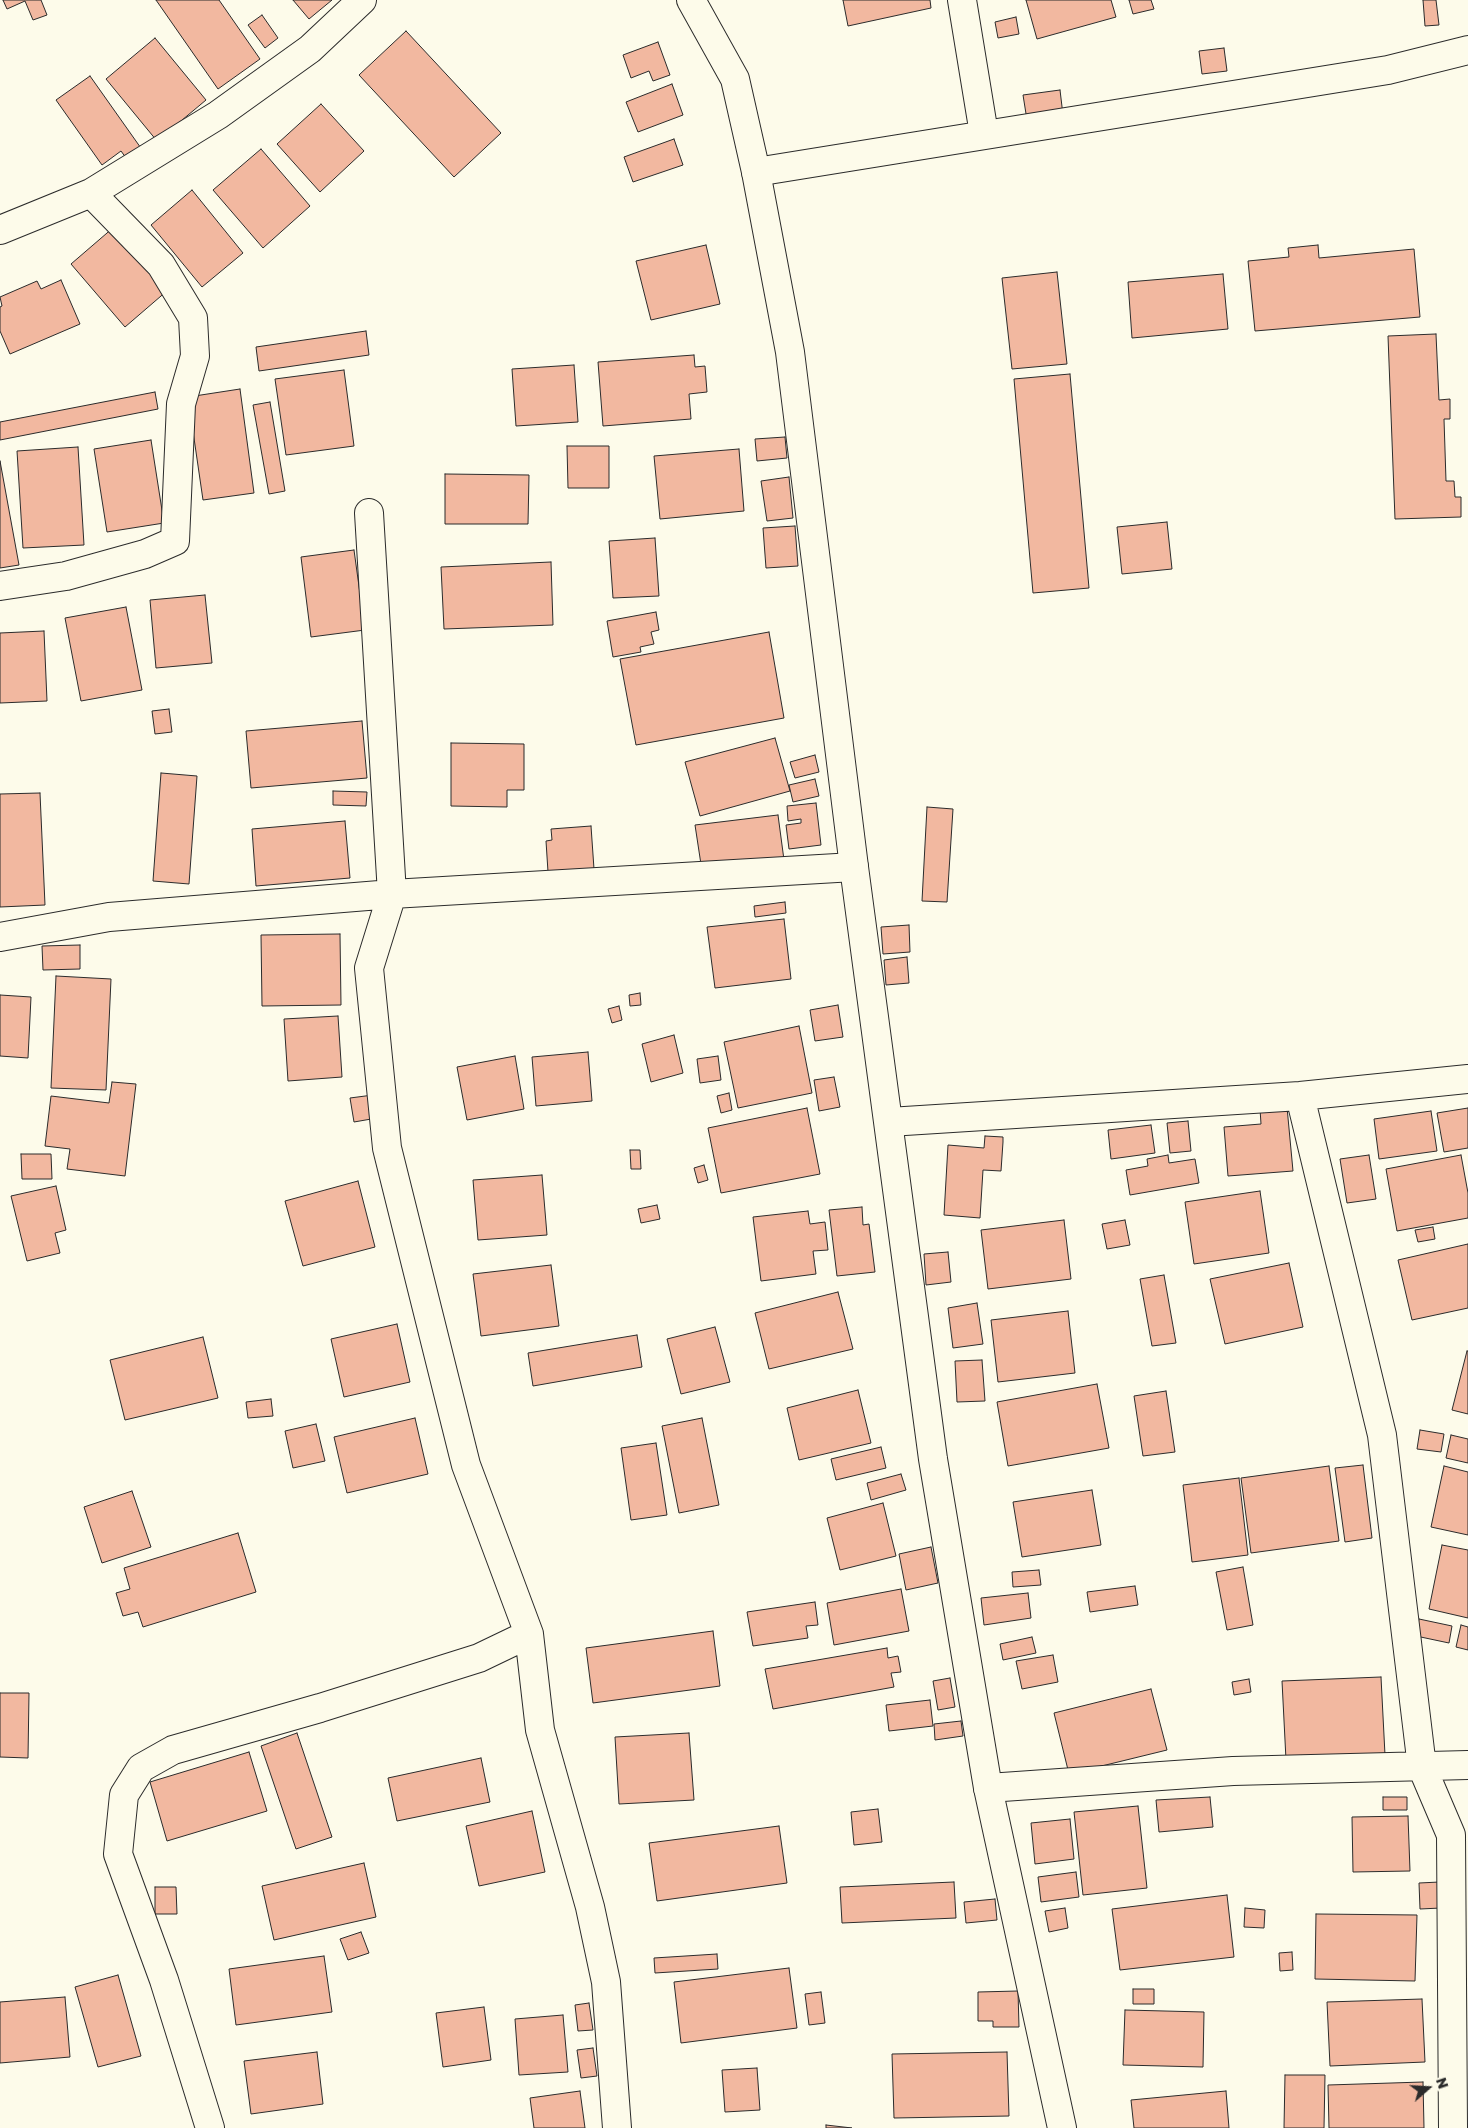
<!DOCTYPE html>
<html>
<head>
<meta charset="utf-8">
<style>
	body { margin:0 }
	#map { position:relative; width:1468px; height:2128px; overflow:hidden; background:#fdfbea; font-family:"Golos Text",sans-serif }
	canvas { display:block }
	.north { position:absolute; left:1403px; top:2063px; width:50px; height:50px; -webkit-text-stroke:4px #fdfbea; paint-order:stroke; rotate:71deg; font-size:14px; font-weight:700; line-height:20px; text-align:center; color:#2b2b2b }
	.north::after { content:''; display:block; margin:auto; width:18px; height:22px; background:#2b2b2b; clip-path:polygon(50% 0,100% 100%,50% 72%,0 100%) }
</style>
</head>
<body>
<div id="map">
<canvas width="1468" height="2128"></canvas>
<div class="north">N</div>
</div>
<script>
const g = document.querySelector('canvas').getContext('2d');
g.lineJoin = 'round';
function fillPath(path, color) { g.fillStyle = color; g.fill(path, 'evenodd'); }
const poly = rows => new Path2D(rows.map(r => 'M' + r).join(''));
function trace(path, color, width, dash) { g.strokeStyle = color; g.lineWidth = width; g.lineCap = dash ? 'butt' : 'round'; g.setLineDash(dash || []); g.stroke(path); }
const building = poly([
	[3,0,41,0,47,15,33,20,25,1,7,9,3,0],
	[156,0,219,0,260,59,218,89,156,0],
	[293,0,332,0,309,19,293,0],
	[843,0,930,0,931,8,848,26,843,0],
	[1026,0,1111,0,1116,17,1037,39,1026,0],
	[1129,0,1151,0,1154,9,1133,14,1129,0],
	[1423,0,1436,0,1439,25,1425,26,1423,0],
	[262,15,278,38,265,48,248,25,262,15],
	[1016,17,1019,34,998,38,995,22,1016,17],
	[406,31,501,133,454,177,359,75,406,31],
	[155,38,206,100,157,141,106,79,155,38],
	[658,42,670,75,653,81,649,71,631,78,623,55,658,42],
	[1224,48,1227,71,1202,74,1199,51,1224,48],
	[90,76,143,151,129,162,121,151,102,165,56,100,90,76],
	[672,84,683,115,638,132,626,102,672,84],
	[1060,90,1063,115,1027,120,1023,95,1060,90],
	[321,104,364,151,320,192,277,144,321,104],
	[674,139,683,165,633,182,624,157,674,139],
	[261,149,310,206,263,248,213,190,261,149],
	[192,190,243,253,202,287,151,225,192,190],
	[114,227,168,290,125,327,71,264,114,227],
	[706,245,720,304,651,320,636,261,706,245],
	[1318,245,1319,258,1414,249,1420,317,1255,331,1248,261,1289,257,1288,248,1318,245],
	[1057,272,1067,364,1012,369,1002,278,1057,272],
	[1223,274,1228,329,1132,338,1128,282,1223,274],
	[61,280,80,324,10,354,0,331,0,307,2,306,0,297,37,281,41,289,61,280],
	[366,331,369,355,259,371,256,347,366,331],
	[1436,334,1439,400,1450,399,1450,419,1444,419,1446,481,1454,481,1455,497,1461,497,1461,517,1395,519,1388,336,1436,334],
	[694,355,695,367,705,366,707,392,689,394,691,419,603,426,598,362,694,355],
	[574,365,578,422,516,426,512,369,574,365],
	[344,370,354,446,286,455,275,379,344,370],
	[1070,374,1089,588,1033,593,1014,379,1070,374],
	[240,389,254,493,203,500,188,397,240,389],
	[155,392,158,409,0,440,0,422,155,392],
	[270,402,285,491,269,494,253,405,270,402],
	[785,437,787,458,757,461,755,439,785,437],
	[151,440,164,523,107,532,94,449,151,440],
	[567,446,609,446,609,488,568,488,567,446],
	[78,447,84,545,23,548,17,451,78,447],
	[739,449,744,511,660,519,654,456,739,449],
	[0,461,19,565,0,568,0,461],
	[445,474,529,475,528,524,445,524,445,474],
	[789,477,793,518,767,521,761,481,789,477],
	[1167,522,1172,569,1122,574,1117,527,1167,522],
	[795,526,798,566,766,568,763,528,795,526],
	[655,538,659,596,613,598,609,541,655,538],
	[354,550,365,630,311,637,301,557,354,550],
	[551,562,553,625,444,629,441,567,551,562],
	[205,595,212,663,156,668,150,600,205,595],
	[126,607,142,690,81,701,65,618,126,607],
	[656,612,659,630,651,632,654,644,640,647,641,652,613,657,607,621,656,612],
	[44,631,47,701,0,703,0,633,44,631],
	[769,632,784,718,636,745,620,659,769,632],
	[169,709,172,732,155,734,152,711,169,709],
	[362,721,367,778,251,788,246,731,362,721],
	[775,738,790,791,700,816,685,762,775,738],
	[451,743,524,744,524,790,507,790,507,807,451,806,451,743],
	[815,755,819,772,795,778,790,762,815,755],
	[161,773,197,776,189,884,153,881,161,773],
	[815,779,819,796,793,802,789,785,815,779],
	[333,791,367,792,366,806,333,805,333,791],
	[40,793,45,905,0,907,0,794,40,793],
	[816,803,821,845,789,849,786,825,801,823,801,819,788,821,787,806,816,803],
	[927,807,953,809,947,902,922,901,927,807],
	[778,815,784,860,702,871,695,825,778,815],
	[345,821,350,878,256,886,252,829,345,821],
	[591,826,594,869,548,872,546,841,552,840,551,829,591,826],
	[785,902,786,913,755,917,754,906,785,902],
	[784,919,791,979,715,988,707,927,784,919],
	[909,925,910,952,883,954,881,927,909,925],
	[340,934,341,1005,262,1006,261,935,340,934],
	[80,945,80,969,43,970,42,946,80,945],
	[907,957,909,983,886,985,884,960,907,957],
	[56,976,111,979,106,1090,51,1088,56,976],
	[640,993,641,1005,630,1006,629,995,640,993],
	[0,995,31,997,28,1058,0,1056,0,995],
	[838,1005,843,1037,815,1041,810,1010,838,1005],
	[619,1006,622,1020,612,1023,608,1009,619,1006],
	[338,1016,342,1077,288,1081,284,1019,338,1016],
	[799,1026,812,1093,738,1108,724,1042,799,1026],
	[674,1035,683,1073,651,1082,642,1044,674,1035],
	[588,1052,592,1101,536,1106,532,1057,588,1052],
	[515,1056,524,1109,467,1120,457,1067,515,1056],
	[718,1056,721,1080,700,1083,697,1059,718,1056],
	[834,1077,840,1107,819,1111,814,1080,834,1077],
	[112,1082,136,1084,125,1176,67,1169,70,1149,45,1146,51,1096,109,1103,112,1082],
	[729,1093,732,1110,721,1113,717,1096,729,1093],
	[373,1095,377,1118,354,1122,350,1098,373,1095],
	[1287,1107,1293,1171,1228,1176,1224,1127,1261,1124,1260,1109,1287,1107],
	[807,1108,820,1174,721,1193,708,1128,807,1108],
	[1468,1108,1468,1148,1444,1152,1437,1113,1468,1108],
	[1431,1111,1437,1151,1379,1159,1374,1119,1431,1111],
	[1188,1121,1191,1151,1170,1153,1167,1123,1188,1121],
	[1151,1125,1155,1153,1111,1159,1108,1130,1151,1125],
	[985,1136,1003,1137,1003,1142,1001,1171,983,1170,980,1218,944,1215,948,1145,984,1148,985,1136],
	[630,1150,640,1150,641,1169,631,1169,630,1150],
	[21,1154,51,1154,52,1179,22,1179,21,1154],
	[1168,1155,1169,1163,1195,1159,1199,1183,1130,1195,1126,1170,1148,1166,1147,1159,1168,1155],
	[1369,1155,1376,1199,1347,1203,1340,1159,1369,1155],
	[1461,1155,1468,1193,1468,1218,1397,1231,1386,1169,1461,1155],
	[704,1165,708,1180,698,1183,694,1168,704,1165],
	[542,1175,547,1235,478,1240,473,1180,542,1175],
	[358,1181,375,1247,303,1266,285,1201,358,1181],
	[56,1186,66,1230,55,1233,60,1253,27,1261,11,1196,56,1186],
	[1260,1191,1269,1253,1194,1264,1185,1202,1260,1191],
	[657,1205,660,1219,641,1223,638,1209,657,1205],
	[862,1207,863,1225,869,1224,875,1272,837,1276,829,1210,862,1207],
	[808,1211,810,1224,825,1222,828,1250,813,1251,816,1274,761,1281,753,1217,808,1211],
	[1064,1220,1071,1279,988,1289,981,1230,1064,1220],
	[1125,1220,1130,1245,1107,1249,1102,1224,1125,1220],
	[1433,1227,1435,1239,1418,1242,1415,1230,1433,1227],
	[1468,1244,1468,1308,1412,1320,1398,1260,1468,1244],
	[948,1252,951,1282,926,1285,924,1254,948,1252],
	[1289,1263,1303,1327,1225,1344,1210,1279,1289,1263],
	[551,1265,559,1326,481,1336,473,1274,551,1265],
	[1164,1275,1176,1343,1152,1346,1140,1279,1164,1275],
	[838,1292,853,1349,769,1369,755,1313,838,1292],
	[977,1303,983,1344,953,1348,948,1308,977,1303],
	[1068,1311,1075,1373,998,1382,991,1320,1068,1311],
	[397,1324,410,1382,344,1397,331,1339,397,1324],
	[715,1327,730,1382,681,1394,667,1339,715,1327],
	[637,1335,642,1367,533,1386,528,1353,637,1335],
	[203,1337,218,1398,125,1420,110,1360,203,1337],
	[1467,1351,1468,1351,1468,1414,1452,1410,1467,1351],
	[982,1360,985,1401,957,1402,955,1361,982,1360],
	[1097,1384,1109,1448,1008,1466,997,1402,1097,1384],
	[858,1390,871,1443,799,1460,787,1408,858,1390],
	[1166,1391,1175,1452,1143,1456,1134,1396,1166,1391],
	[271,1399,273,1416,248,1418,246,1402,271,1399],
	[415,1418,428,1474,347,1493,334,1437,415,1418],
	[702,1418,719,1505,679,1513,662,1426,702,1418],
	[316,1424,325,1461,293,1468,285,1431,316,1424],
	[1420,1430,1444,1434,1441,1452,1417,1449,1420,1430],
	[1451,1435,1468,1439,1468,1463,1446,1458,1451,1435],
	[656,1443,667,1515,631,1520,621,1448,656,1443],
	[881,1447,886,1468,836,1480,831,1459,881,1447],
	[1363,1465,1372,1538,1345,1542,1335,1468,1363,1465],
	[1329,1466,1339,1541,1251,1553,1241,1478,1329,1466],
	[1444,1466,1468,1472,1468,1535,1431,1527,1444,1466],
	[901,1474,906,1490,871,1500,867,1483,901,1474],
	[1239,1478,1248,1555,1192,1562,1183,1485,1239,1478],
	[1092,1490,1101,1545,1022,1557,1013,1502,1092,1490],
	[132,1491,151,1547,102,1563,84,1507,132,1491],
	[883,1503,896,1556,840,1570,827,1518,883,1503],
	[238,1533,256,1592,143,1627,138,1612,123,1616,116,1593,130,1589,124,1568,238,1533],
	[1442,1545,1468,1550,1468,1618,1429,1609,1442,1545],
	[931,1547,938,1583,906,1590,899,1554,931,1547],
	[1243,1567,1253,1625,1227,1630,1216,1572,1243,1567],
	[1039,1570,1041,1585,1013,1587,1012,1572,1039,1570],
	[1135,1586,1138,1605,1090,1612,1087,1592,1135,1586],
	[901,1589,909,1631,834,1645,827,1603,901,1589],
	[1028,1593,1031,1618,984,1625,981,1598,1028,1593],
	[815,1602,818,1625,806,1626,808,1638,753,1646,747,1612,815,1602],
	[1419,1619,1452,1626,1449,1643,1416,1636,1419,1619],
	[1461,1625,1468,1627,1468,1650,1456,1647,1461,1625],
	[713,1631,720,1686,593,1703,586,1648,713,1631],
	[1032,1637,1036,1653,1003,1660,1000,1644,1032,1637],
	[887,1648,888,1658,898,1656,901,1672,891,1673,894,1687,773,1709,765,1669,887,1648],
	[1053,1655,1058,1682,1022,1689,1016,1661,1053,1655],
	[1381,1677,1385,1755,1286,1760,1282,1681,1381,1677],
	[950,1678,955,1707,938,1710,933,1681,950,1678],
	[1249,1679,1251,1692,1234,1695,1232,1682,1249,1679],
	[1151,1689,1167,1750,1069,1774,1054,1713,1151,1689],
	[0,1693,29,1693,28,1758,0,1757,0,1693],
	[930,1700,933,1726,889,1731,886,1705,930,1700],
	[961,1721,963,1736,935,1740,934,1724,961,1721],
	[297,1733,332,1837,296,1849,261,1746,297,1733],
	[689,1733,694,1800,619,1804,615,1737,689,1733],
	[249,1752,267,1811,167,1841,150,1782,249,1752],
	[481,1758,490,1802,397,1821,388,1778,481,1758],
	[1210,1797,1213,1827,1159,1832,1156,1800,1210,1797],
	[1383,1797,1407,1797,1407,1810,1383,1810,1383,1797],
	[1138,1806,1147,1888,1083,1895,1074,1812,1138,1806],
	[878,1809,882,1842,854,1845,851,1812,878,1809],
	[532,1811,545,1872,479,1886,466,1826,532,1811],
	[1408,1816,1410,1871,1353,1872,1352,1817,1408,1816],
	[1070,1819,1074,1859,1035,1864,1031,1823,1070,1819],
	[779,1826,787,1883,657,1901,649,1843,779,1826],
	[364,1863,376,1917,274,1940,262,1886,364,1863],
	[1076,1872,1079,1897,1041,1902,1038,1877,1076,1872],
	[954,1882,956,1918,842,1923,840,1887,954,1882],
	[1440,1882,1441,1908,1420,1909,1419,1883,1440,1882],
	[155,1887,176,1887,177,1914,155,1914,155,1887],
	[1227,1895,1234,1957,1120,1970,1112,1909,1227,1895],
	[995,1899,997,1920,966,1923,964,1902,995,1899],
	[1065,1908,1068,1928,1049,1932,1045,1911,1065,1908],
	[1245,1908,1265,1910,1264,1928,1244,1927,1245,1908],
	[1316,1914,1417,1915,1415,1981,1315,1979,1316,1914],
	[361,1932,369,1953,348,1960,340,1939,361,1932],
	[1292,1952,1293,1970,1280,1971,1279,1953,1292,1952],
	[717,1954,718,1969,655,1973,654,1958,717,1954],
	[324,1956,332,2012,236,2025,229,1969,324,1956],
	[789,1968,797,2028,681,2043,674,1982,789,1968],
	[118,1975,141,2056,98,2067,75,1987,118,1975],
	[1133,1989,1154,1989,1154,2004,1133,2004,1133,1989],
	[1018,1991,1019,2027,993,2027,993,2021,978,2021,978,1992,1018,1991],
	[821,1992,825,2023,809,2025,805,1994,821,1992],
	[65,1997,70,2057,0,2063,0,2002,65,1997],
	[1422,1999,1425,2062,1330,2066,1327,2002,1422,1999],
	[589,2003,593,2030,578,2031,575,2005,589,2003],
	[484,2007,491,2060,443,2067,436,2013,484,2007],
	[1125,2010,1204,2012,1203,2067,1123,2065,1125,2010],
	[563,2015,568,2072,519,2075,515,2019,563,2015],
	[593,2048,597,2076,581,2078,577,2050,593,2048],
	[317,2052,323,2104,251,2114,244,2061,317,2052],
	[1007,2052,1009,2116,894,2118,892,2054,1007,2052],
	[757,2068,760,2110,725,2112,722,2070,757,2068],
	[1285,2075,1325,2075,1324,2128,1284,2128,1285,2075],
	[1423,2082,1424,2128,1329,2128,1328,2085,1423,2082],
	[580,2091,585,2128,534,2128,530,2098,580,2091],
	[1226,2091,1229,2128,1134,2128,1131,2100,1226,2091],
	[826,2125,852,2128,826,2128,826,2125]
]);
const street = poly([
	[962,0,984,134],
	[756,172,1388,70,1468,50],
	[0,230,91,193,218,115,310,49,362,0],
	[369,513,392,894,369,968,387,1148,466,1465,529,1634,540,1730,590,1907,606,1982,617,2128],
	[0,586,66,576,145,554,175,541,181,404,195,356,193,318,161,265,91,193],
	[0,937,109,917,392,894,854,867],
	[1300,1096,1382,1435,1422,1767,1451,1835,1453,2128],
	[889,1122,1300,1096,1468,1079],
	[988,1788,1233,1771,1468,1765],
	[210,2128,164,1980,118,1854,124,1795,141,1768,173,1750,320,1708,479,1658,529,1634]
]);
const secondary = poly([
	[691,0,735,79,756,172,790,352,854,867,933,1459,988,1788,1062,2128]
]);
fillPath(building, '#f2b8a0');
trace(building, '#2b2b2b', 1);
trace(street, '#2b2b2b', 30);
trace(secondary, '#2b2b2b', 30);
trace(street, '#fdfbea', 28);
trace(secondary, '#fdfbea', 28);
</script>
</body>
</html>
